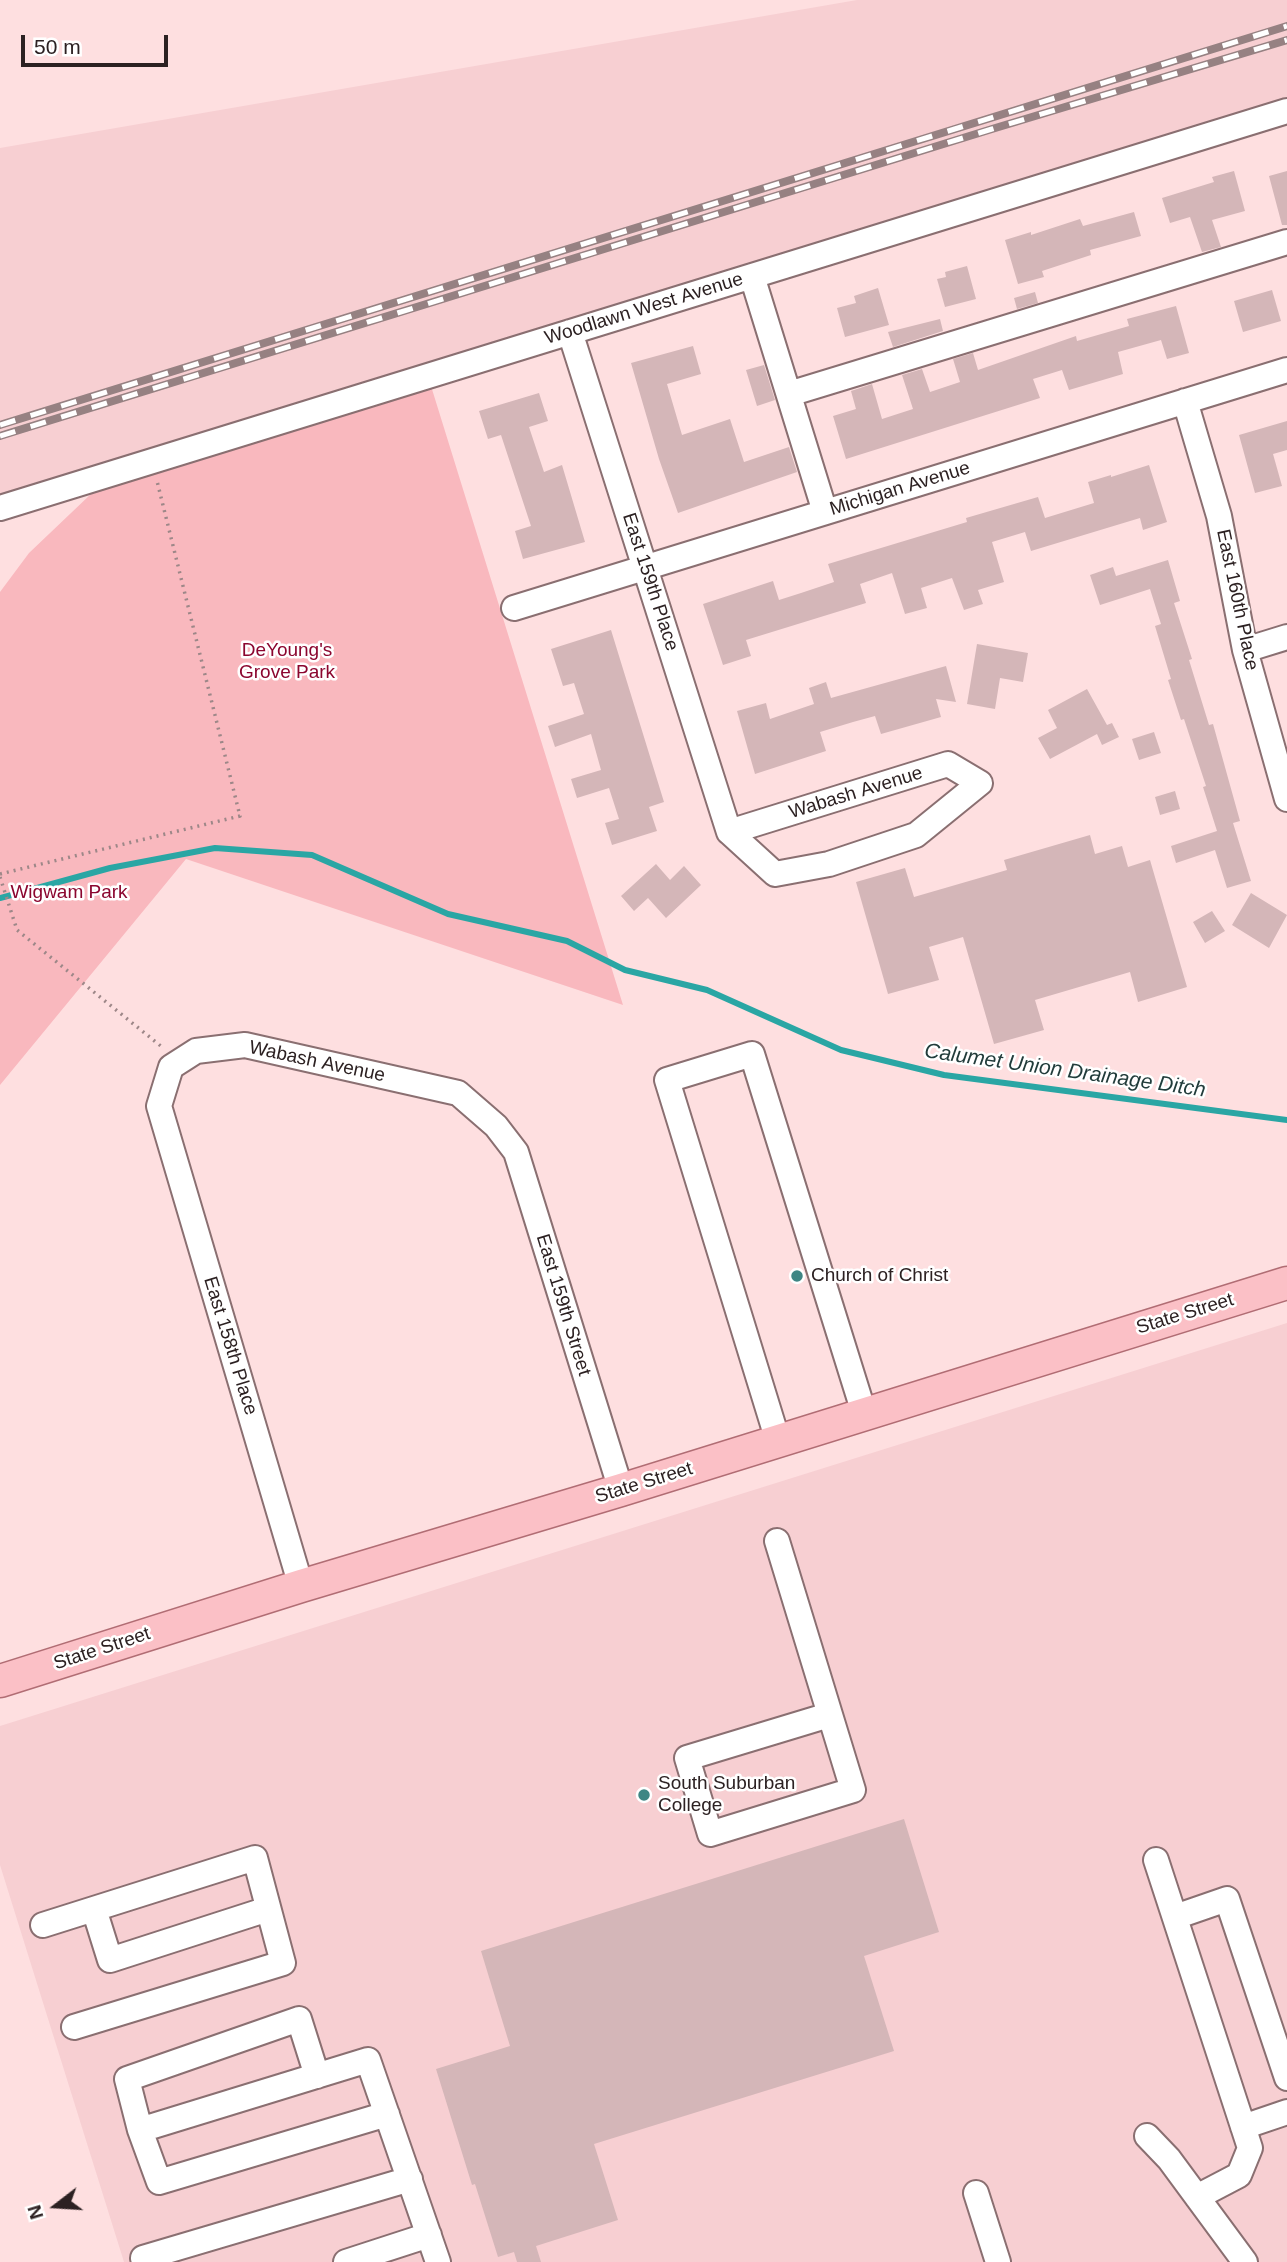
<!DOCTYPE html>
<html>
<head>
<meta charset="utf-8">
<style>
	body { margin:0 }
	#map { position:relative; width:1287px; height:2262px; overflow:hidden; background:#fedfe0; font-family:Helvetica,sans-serif }
	canvas { display:block }
	.north { position:absolute; left:21px; top:2171px; width:70px; height:70px; -webkit-text-stroke:5px #fff; paint-order:stroke; rotate:253deg; font-size:19px; font-weight:700; line-height:28px; text-align:center; color:#2c2122 }
	.north::after { content:''; display:block; margin:auto; width:24px; height:32px; background:#2c2122; clip-path:polygon(50% 0,100% 100%,50% 72%,0 100%) }
	.scale { position:absolute; left:21px; top:35px; width:147px; height:32px; box-sizing:border-box; border:4px solid #2c2122; border-top:0; padding-left:9px; font-size:21px; line-height:24px; white-space:nowrap; color:#2c2122; -webkit-text-stroke:5px #fff; paint-order:stroke }
</style>
</head>
<body>
<div id="map">
<canvas width="1287" height="2262"></canvas>
<div class="north">N</div>
<div class="scale">50 m</div>
</div>
<script>
const g = document.querySelector('canvas').getContext('2d');
g.lineJoin = 'round';
function fillPath(path, color) { g.fillStyle = color; g.fill(path, 'evenodd'); }
const poly = rows => new Path2D(rows.map(r => 'M' + r).join(''));
function trace(path, color, width, dash) { g.strokeStyle = color; g.lineWidth = width; g.lineCap = dash ? 'butt' : 'round'; g.setLineDash(dash || []); g.stroke(path); }
function drawText(font, color, halo, rows, align = 'center') {
  g.font = font + ' Helvetica,sans-serif'; g.lineWidth = 5; g.setLineDash([]); g.textBaseline = 'middle'; g.strokeStyle = halo; g.fillStyle = color; for (const [text, x, y, turn = 0] of rows) {
    g.save(); g.translate(x, y); g.rotate((+turn || 0) * Math.PI / 180); g.textAlign = isNaN(turn) ? turn : align; if (halo) g.strokeText(text, 0, 0); g.fillText(text, 0, 0); g.restore();
  }
}
const built = poly([
	[857,0,1287,0,1287,119,0,508,0,148],
	[1287,1323,1287,2262,124,2262,0,1865,0,1726]
]);
const green = poly([
	[431,386,623,1005,186,859,0,1085,0,592,29,553,92,493]
]);
const stream = poly([
	[0,898,110,868,215,848,312,855,448,914,567,941,625,970,707,990,841,1050,944,1075,1287,1120]
]);
const building = poly([
	[1234,171,1245,211,1212,220,1221,247,1202,252,1190,217,1170,223,1162,198,1214,182,1212,177],
	[1287,171,1287,225,1282,225,1269,176],
	[1134,212,1141,236,1090,250,1091,255,1042,271,1044,277,1018,284,1005,240,1031,232,1031,235,1080,219,1083,226],
	[967,266,976,299,945,307,937,279,946,277,945,272],
	[878,288,889,325,845,337,837,308,856,303,854,296],
	[1272,290,1281,321,1243,332,1234,301],
	[1035,292,1038,303,1017,309,1014,298],
	[1176,306,1189,353,1167,359,1161,340,1118,352,1123,374,1069,390,1062,370,1033,379,1040,398,846,459,833,416,856,409,851,391,872,384,882,419,913,409,902,375,922,369,930,392,960,382,953,359,973,353,978,370,1076,336,1077,341,1129,326,1127,319],
	[940,319,943,331,893,347,888,332],
	[693,346,701,374,667,384,682,435,730,419,744,462,789,447,797,472,678,513,659,459,631,363],
	[764,365,775,400,757,406,746,370],
	[539,393,548,421,529,427,544,472,562,465,585,542,523,559,515,531,531,526,501,435,488,439,479,411],
	[1287,421,1287,450,1273,454,1282,486,1255,493,1239,435],
	[1149,465,1167,522,1143,530,1140,518,1031,551,1025,532,992,542,1004,582,978,590,983,604,964,610,952,578,921,588,927,608,905,614,892,573,860,584,866,603,746,640,751,656,723,665,703,604,773,581,779,600,801,593,834,582,828,564,967,522,966,518,1038,497,1045,518,1094,503,1088,482,1111,475,1111,477],
	[1168,560,1180,601,1174,603,1192,659,1189,660,1209,725,1213,724,1240,821,1233,823,1251,881,1227,888,1215,850,1176,863,1171,846,1217,831,1203,787,1206,786,1184,719,1181,720,1168,680,1171,679,1155,626,1161,624,1150,589,1100,605,1090,575,1113,567,1116,576],
	[611,630,664,802,649,807,657,831,612,845,605,823,619,819,609,788,577,798,571,779,601,770,591,734,555,747,548,726,584,714,574,683,563,686,551,649],
	[977,644,1028,653,1023,682,1000,678,995,709,967,704],
	[946,666,956,702,936,699,941,717,881,734,875,716,853,722,820,732,826,751,755,774,737,711,766,703,770,719,814,704,809,688,826,682,831,698],
	[1087,689,1107,725,1112,723,1119,737,1102,745,1097,734,1050,759,1038,738,1057,728,1048,710],
	[1154,732,1161,753,1139,760,1132,739],
	[1175,791,1180,809,1160,815,1155,797],
	[1090,835,1095,854,1122,846,1128,867,1150,860,1187,987,1138,1002,1130,972,1035,1000,1044,1030,994,1044,963,937,929,947,939,980,888,994,856,882,905,868,914,897,1007,870,1004,860],
	[656,864,670,880,684,866,701,885,666,918,648,898,634,911,621,896],
	[1251,893,1287,915,1269,948,1232,925],
	[1212,911,1225,931,1205,943,1193,922],
	[904,1819,939,1932,864,1956,894,2051,594,2144,618,2220,536,2246,541,2262,517,2262,514,2252,498,2257,475,2184,472,2185,436,2069,510,2046,481,1951]
]);
const path = poly([
	[0,874,240,816,157,481],
	[0,877,17,930,162,1047]
]);
const minor = poly([
	[752,276,825,512],
	[570,332,729,832,775,874,829,864,916,835,980,783,948,764,729,832],
	[789,394,1287,242],
	[1185,401,1219,516,1245,650,1287,799],
	[0,508,1287,111],
	[514,608,1287,370],
	[1245,650,1287,637],
	[778,1441,667,1080,752,1054,864,1413],
	[777,1541,853,1790,710,1834,687,1758,829,1715],
	[301,1586,159,1106,171,1067,196,1051,245,1045,458,1093,496,1126,516,1152,621,1490],
	[1156,1860,1250,2148,1239,2175,1197,2197],
	[94,1909,110,1960,268,1909],
	[1175,1917,1227,1899,1287,2078],
	[43,1925,255,1858,283,1963,74,2027],
	[317,2076,299,2019,127,2079,140,2130,159,2182,387,2114],
	[1243,2127,1287,2112],
	[140,2130,368,2060,438,2262],
	[1147,2136,1169,2159,1245,2262],
	[976,2193,998,2262],
	[143,2258,410,2179],
	[346,2262,429,2235]
]);
const major = poly([
	[0,1681,301,1586,621,1490,1287,1283]
]);
const rail = poly([
	[0,425,1287,26],
	[0,436,992,129,1287,40]
]);
const markers = [
	[797,1276,7,"#3e8684"],
	[644,1795,7,"#3e8684"]
];
const streetNames = [
	["Woodlawn West Avenue",644,309,-17],
	["Michigan Avenue",900,489,-17],
	["East 159th Place",650,582,72],
	["East 160th Place",1237,600,78],
	["Wabash Avenue",856,793,-17],
	["Wabash Avenue",317,1062,12],
	["East 159th Street",563,1305,73],
	["State Street",1185,1314,-17],
	["East 158th Place",230,1346,73],
	["State Street",644,1483,-17],
	["State Street",102,1649,-18]
];
const parkNames = [
	["DeYoung's",287,651],
	["Grove Park",287,673],
	["Wigwam Park",69,893]
];
const poiNames = [
	["Church of Christ",811,1276],
	["South Suburban",658,1784],
	["College",658,1806]
];
const waterNames = [
	["Calumet Union Drainage Ditch",1065,1071,8]
];
fillPath(built, '#f7cfd2');
fillPath(green, '#f9b8be');
trace(stream, '#2aa6a4', 6);
fillPath(building, '#d4b6b8');
trace(minor, '#8a6f71', 28);
trace(major, '#b16d74', 35);
trace(path, '#9d8788', 3.5, [2, 5]);
trace(minor, '#fff', 24);
trace(major, '#fbc0c6', 32);
trace(rail, '#968182', 8);
trace(rail, '#fff', 5, [16]);
for (const [x, y, r, color] of markers) { const dot = new Path2D(); dot.arc(x, y, r, 0, 2 * Math.PI); g.fillStyle = color; g.fill(dot); trace(dot, '#fff', 2.5); }
drawText('19px', '#2c2122', '#fff', streetNames);
drawText('19px', '#8b062f', '#fff', parkNames);
drawText('19px', '#2c2122', '#fff', poiNames, 'left');
drawText('italic 21px', '#223c3b', '#fff', waterNames);
</script>
</body>
</html>
